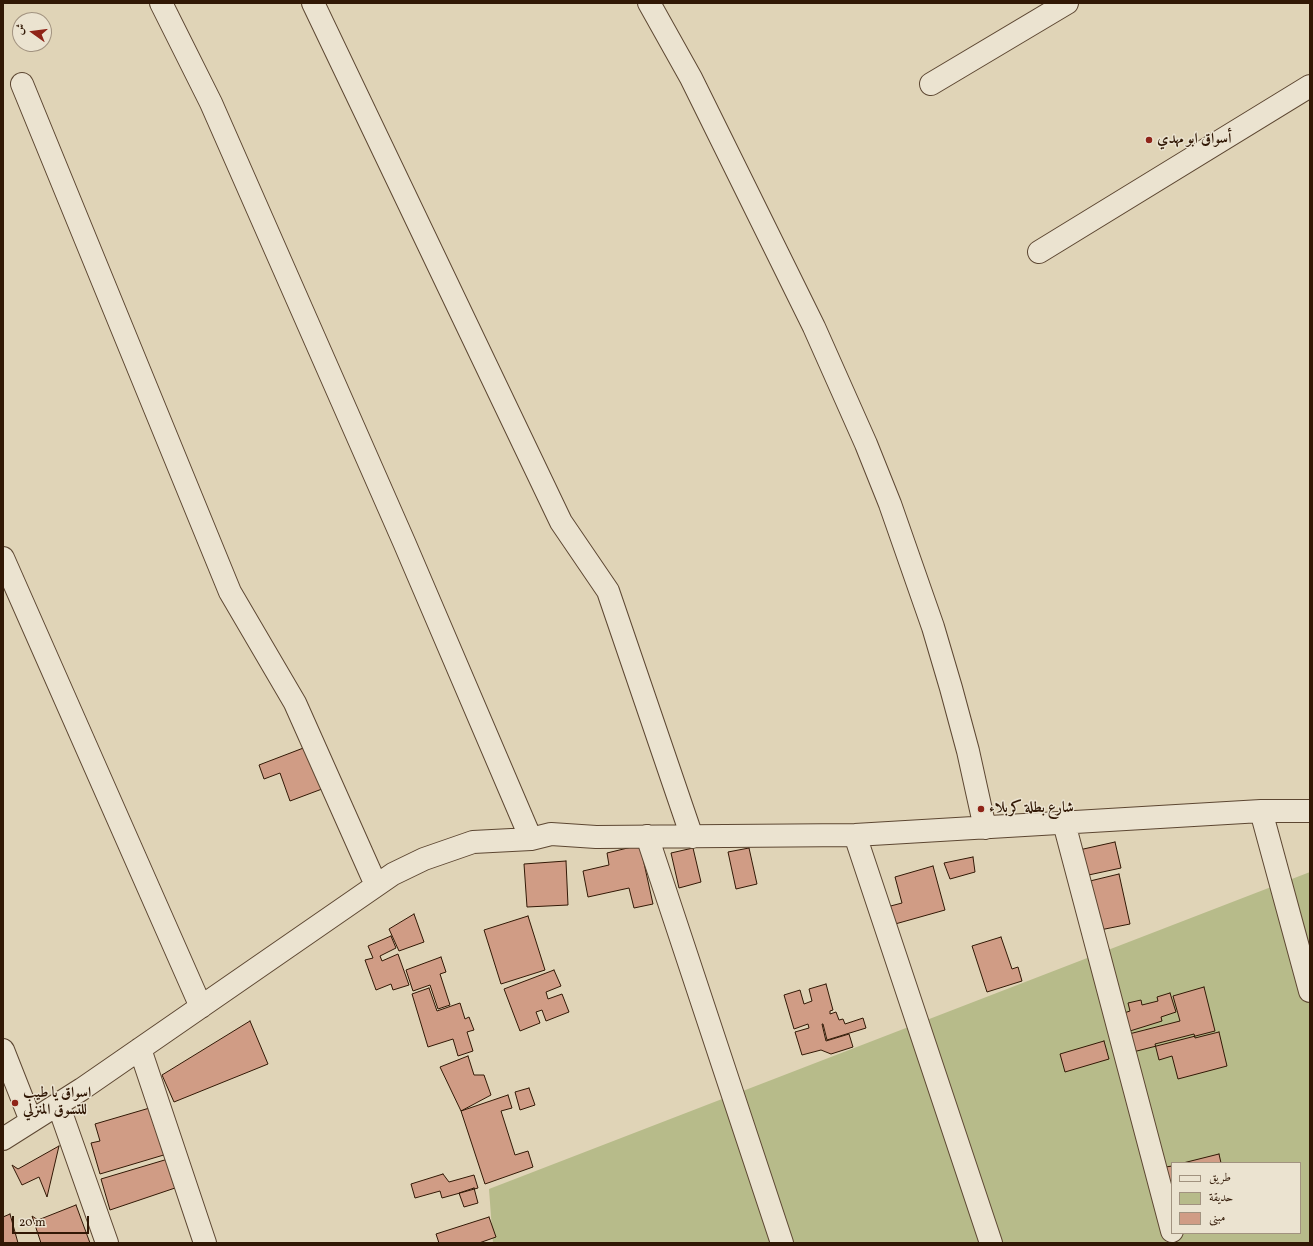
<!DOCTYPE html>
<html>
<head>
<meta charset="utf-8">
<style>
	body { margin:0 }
	#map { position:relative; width:1313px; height:1246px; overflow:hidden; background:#e0d4b7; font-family:Vollkorn,Amiri,serif }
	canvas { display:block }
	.frame { position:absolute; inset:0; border:4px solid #311805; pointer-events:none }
	.legend { position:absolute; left:1171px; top:1162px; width:130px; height:72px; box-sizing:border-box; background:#ebe3d0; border:1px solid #a1927f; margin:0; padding:5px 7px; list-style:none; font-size:12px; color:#311805 }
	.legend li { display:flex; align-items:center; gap:8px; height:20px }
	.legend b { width:20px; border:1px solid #a1927f }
	.north { position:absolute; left:12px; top:12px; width:40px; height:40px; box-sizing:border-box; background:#ebe3d0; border:1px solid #a1927f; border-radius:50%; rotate:284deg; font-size:11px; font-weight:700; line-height:16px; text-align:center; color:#311805 }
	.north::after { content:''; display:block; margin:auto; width:14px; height:18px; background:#8f2418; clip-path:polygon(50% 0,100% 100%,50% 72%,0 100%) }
	.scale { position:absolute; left:12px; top:1216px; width:77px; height:18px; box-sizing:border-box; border:2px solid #311805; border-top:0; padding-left:5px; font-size:12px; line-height:14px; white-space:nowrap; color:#311805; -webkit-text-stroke:3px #ebe3d0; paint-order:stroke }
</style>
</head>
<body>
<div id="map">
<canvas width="1313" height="1246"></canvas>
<div class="frame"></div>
<ul class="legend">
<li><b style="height:5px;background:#ebe3d0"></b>طريق</li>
<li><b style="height:11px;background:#b7bb8a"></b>حديقة</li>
<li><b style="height:11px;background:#d09c85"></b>مبنى</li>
</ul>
<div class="north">ش</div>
<div class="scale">20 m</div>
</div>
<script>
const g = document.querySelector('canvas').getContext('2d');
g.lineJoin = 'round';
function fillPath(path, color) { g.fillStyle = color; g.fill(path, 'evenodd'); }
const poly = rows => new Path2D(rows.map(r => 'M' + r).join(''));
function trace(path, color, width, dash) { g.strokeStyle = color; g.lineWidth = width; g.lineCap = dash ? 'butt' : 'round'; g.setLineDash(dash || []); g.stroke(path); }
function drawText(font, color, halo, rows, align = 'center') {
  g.font = font + ' Vollkorn,Amiri,serif'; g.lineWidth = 3; g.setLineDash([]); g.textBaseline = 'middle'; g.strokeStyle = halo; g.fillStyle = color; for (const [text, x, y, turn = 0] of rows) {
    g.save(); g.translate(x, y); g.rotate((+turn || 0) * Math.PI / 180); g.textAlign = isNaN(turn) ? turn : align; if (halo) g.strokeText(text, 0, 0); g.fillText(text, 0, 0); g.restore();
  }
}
const green = poly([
	[1310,872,1310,1243,493,1243,489,1189],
	[1172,1163,1300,1163,1300,1233,1172,1233]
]);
const building = poly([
	[306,747,322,789,290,801,280,773,264,779,259,765,306,747],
	[1115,842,1121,868,1084,876,1079,850,1115,842],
	[640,845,653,904,634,908,629,888,588,897,583,871,609,865,607,853,640,845],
	[693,848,701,882,679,888,671,853,693,848],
	[749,848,757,884,736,889,728,852,749,848],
	[973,857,975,872,950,879,944,863,973,857],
	[566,861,568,905,527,907,524,864,566,861],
	[933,866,945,910,888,926,883,908,902,903,895,877,933,866],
	[1119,874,1130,924,1100,930,1090,881,1119,874],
	[414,914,424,942,399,951,389,929,414,914],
	[528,916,545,970,501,984,484,930,528,916],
	[391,936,396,948,380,956,382,961,398,954,409,985,393,990,391,984,376,990,365,960,373,958,368,946,391,936],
	[1001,937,1012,969,1018,967,1022,981,987,992,972,946,1001,937],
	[441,957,446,972,440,974,450,1005,438,1009,430,985,413,991,406,970,441,957],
	[554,970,561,986,546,992,548,999,562,994,569,1012,546,1021,542,1010,536,1012,540,1023,520,1031,504,989,554,970],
	[826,984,833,1010,830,1011,830,1014,836,1012,839,1020,843,1019,845,1024,863,1018,866,1028,827,1040,823,1024,822,1024,826,1041,849,1034,853,1047,831,1054,821,1050,802,1055,795,1032,809,1028,808,1024,794,1029,784,995,800,990,804,1004,812,1001,809,989,826,984],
	[1204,987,1215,1031,1133,1052,1129,1034,1180,1021,1173,996,1204,987],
	[429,988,437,1011,460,1003,465,1019,469,1017,474,1030,467,1032,473,1051,458,1056,453,1039,428,1047,412,994,429,988],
	[1170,993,1176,1012,1161,1017,1162,1021,1130,1031,1124,1013,1130,1011,1128,1003,1141,1000,1142,1005,1158,1001,1157,997,1170,993],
	[250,1021,268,1064,174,1102,162,1075,250,1021],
	[1219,1032,1227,1066,1178,1079,1172,1056,1159,1060,1155,1044,1194,1034,1195,1038,1219,1032],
	[1104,1041,1109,1059,1065,1072,1060,1054,1104,1041],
	[468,1056,474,1075,484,1075,491,1095,461,1111,440,1067,468,1056],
	[529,1088,535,1105,520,1110,515,1092,529,1088],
	[508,1095,512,1108,501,1111,515,1155,528,1151,533,1167,485,1184,461,1111,508,1095],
	[153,1107,167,1154,100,1174,91,1143,100,1141,95,1124,153,1107],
	[59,1146,47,1197,39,1177,22,1185,12,1165,18,1169,59,1146],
	[1219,1154,1221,1163,1183,1163,1219,1154],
	[168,1159,178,1187,110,1210,101,1179,168,1159],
	[1172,1166,1172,1185,1171,1185,1166,1167,1172,1166],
	[443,1174,449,1182,474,1175,478,1188,442,1198,440,1191,415,1198,411,1184,443,1174],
	[474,1188,478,1203,464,1207,459,1193,474,1188],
	[76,1205,90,1243,41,1243,32,1216,38,1220,76,1205],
	[10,1214,18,1243,3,1243,3,1217,10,1214],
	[489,1217,496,1237,479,1243,439,1243,436,1234,489,1217]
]);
const street = poly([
	[161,3,211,103,404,542,531,839],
	[313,3,561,522,608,591,692,837],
	[649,3,691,78,814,327,866,444,890,504,933,627,951,688,968,751,985,828],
	[22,84,230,592,295,703,376,885],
	[931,84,1067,3],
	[1039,252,1310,86],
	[3,558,201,1007],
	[1261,811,1310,991],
	[1064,823,1172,1231],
	[855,835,991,1243],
	[647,836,782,1243],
	[140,1049,205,1243],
	[3,1050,31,1121],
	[58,1104,107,1243],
	[3,1139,82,1089,393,874,424,859,473,842,531,839,551,834,596,837,855,835,1261,811,1310,811]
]);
const markers = [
	[1149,140,4,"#8f2418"],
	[981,809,4,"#8f2418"],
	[15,1103,4,"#8f2418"]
];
const poiNames = [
	["أسواق ابو مهدي",1157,140],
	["شارع بطلة كربلاء",989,809],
	["اسواق يا طيب",23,1094],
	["للتسوق المنزلي",23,1111]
];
fillPath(green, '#b7bb8a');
fillPath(building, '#d09c85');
trace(building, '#311805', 1);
trace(street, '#5d4732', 24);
trace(street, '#ebe3d0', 22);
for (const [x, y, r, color] of markers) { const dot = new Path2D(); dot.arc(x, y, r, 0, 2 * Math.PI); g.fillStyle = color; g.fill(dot); trace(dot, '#ebe3d0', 1.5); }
drawText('bold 15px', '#311805', '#ebe3d0', poiNames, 'left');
</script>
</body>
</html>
